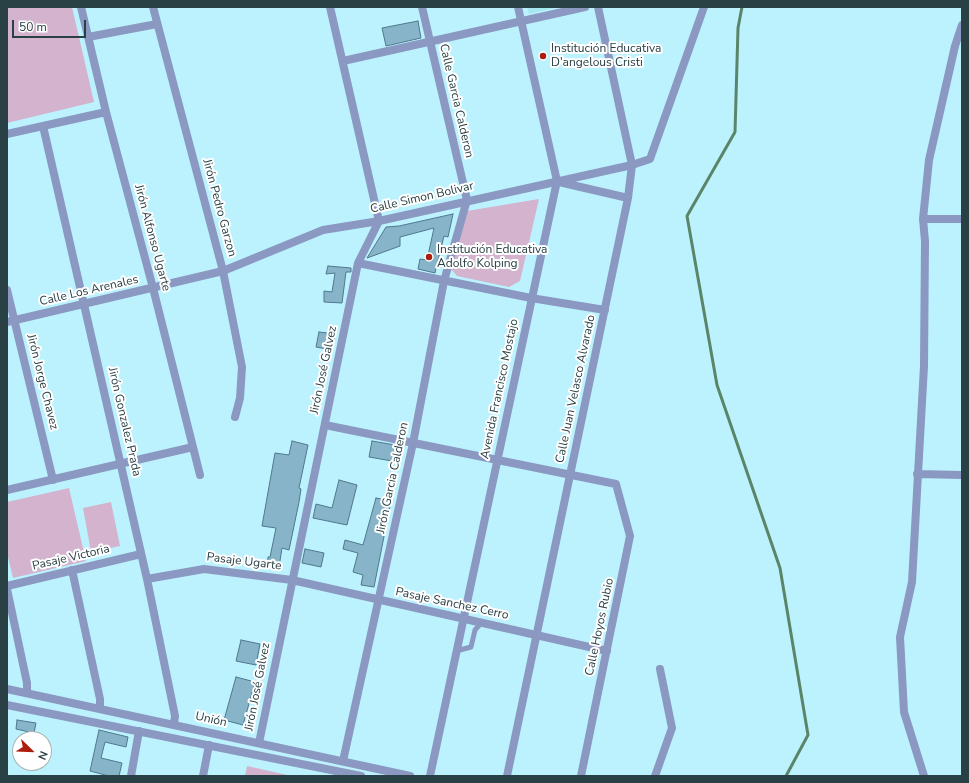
<!DOCTYPE html>
<html>
<head>
<meta charset="utf-8">
<style>
	body { margin:0 }
	#map { position:relative; width:969px; height:783px; overflow:hidden; background:#bcf2fd; font-family:"Nunito Sans",sans-serif }
	canvas { display:block }
	.frame { position:absolute; inset:0; border:8px solid #294044; pointer-events:none }
	.north { position:absolute; left:12px; top:731px; width:40px; height:40px; box-sizing:border-box; background:#fff; border:1px solid #a9b3b4; border-radius:50%; rotate:113deg; font-size:11px; font-weight:700; line-height:16px; text-align:center; color:#294044 }
	.north::after { content:''; display:block; margin:auto; width:14px; height:18px; background:#ac1d0d; clip-path:polygon(50% 0,100% 100%,50% 72%,0 100%) }
	.scale { position:absolute; left:12px; top:20px; width:74px; height:18px; box-sizing:border-box; border:2px solid #294044; border-top:0; padding-left:5px; font-size:12px; line-height:14px; white-space:nowrap; color:#294044; -webkit-text-stroke:3px #fff; paint-order:stroke }
</style>
</head>
<body>
<div id="map">
<canvas width="969" height="783"></canvas>
<div class="frame"></div>
<div class="north">N</div>
<div class="scale">50 m</div>
</div>
<script>
const g = document.querySelector('canvas').getContext('2d');
g.lineJoin = 'round';
function fillPath(path, color) { g.fillStyle = color; g.fill(path, 'evenodd'); }
const poly = rows => new Path2D(rows.map(r => 'M' + r).join(''));
function trace(path, color, width, dash) { g.strokeStyle = color; g.lineWidth = width; g.lineCap = dash ? 'butt' : 'round'; g.setLineDash(dash || []); g.stroke(path); }
function drawText(font, color, halo, rows, align = 'center') {
  g.font = font + ' "Nunito Sans",sans-serif'; g.lineWidth = 4; g.setLineDash([]); g.textBaseline = 'middle'; g.strokeStyle = halo; g.fillStyle = color; for (const [text, x, y, turn = 0] of rows) {
    g.save(); g.translate(x, y); g.rotate((+turn || 0) * Math.PI / 180); g.textAlign = isNaN(turn) ? turn : align; if (halo) g.strokeText(text, 0, 0); g.fillText(text, 0, 0); g.restore();
  }
}
const built = poly([
	[527,7,559,7,529,14]
]);
const green = poly([
	[7,7,72,7,94,102,7,123],
	[539,199,520,281,509,287,457,276,451,269,467,211],
	[69,488,86,561,13,578,7,553,7,502],
	[111,502,120,546,91,552,83,508],
	[247,766,292,776,245,776]
]);
const stream = poly([
	[742,7,738,28,735,132,687,216,717,385,780,568,808,735,786,776]
]);
const building = poly([
	[418,21,421,38,386,46,382,28,418,21],
	[453,214,448,237,444,236,435,273,418,269,420,259,427,260,434,228,400,237,400,246,367,258,386,227,399,226,453,214],
	[328,266,351,268,351,272,346,272,342,303,324,302,324,291,332,292,335,273,326,274,328,266],
	[319,332,335,334,332,350,316,347,319,332],
	[292,441,308,445,299,488,301,489,299,502,289,550,282,548,279,567,267,565,268,557,270,557,276,528,262,526,275,453,289,455,292,441],
	[372,441,401,446,398,462,369,457,372,441],
	[339,480,357,485,347,525,313,518,316,504,332,508,339,480],
	[376,498,391,501,374,587,361,585,363,575,353,572,358,553,343,549,345,540,363,545,376,498],
	[305,549,324,553,321,567,302,563,305,549],
	[241,640,260,644,256,665,236,661,241,640],
	[236,677,255,682,243,725,224,720,236,677],
	[17,720,36,723,34,733,16,729,17,720],
	[99,730,128,737,126,747,105,742,101,758,122,763,119,776,109,776,90,771,99,730]
]);
const service = poly([
	[456,651,471,647,475,630,481,623]
]);
const minor = poly([
	[81,7,106,112,153,288,200,475],
	[153,7,223,271,242,367,240,398,235,417],
	[88,37,157,24],
	[343,61,585,7],
	[43,126,147,579,175,716,174,724],
	[7,134,106,112],
	[559,182,628,198],
	[923,219,962,219],
	[358,263,531,298,605,310],
	[7,290,53,480],
	[7,322,223,271,323,230,379,221,632,165,650,159,704,7],
	[325,425,616,484,630,536,581,776],
	[917,474,962,475],
	[7,490,193,447],
	[72,570,100,699,100,708],
	[147,579,204,569,292,580,607,651],
	[7,586,141,554],
	[7,589,27,683,27,693],
	[259,743,358,263,379,221,330,7],
	[343,761,413,443,444,281,467,200,422,7],
	[131,776,139,731],
	[203,776,209,745],
	[507,776,628,198,632,165,598,7],
	[655,776,672,728,660,669],
	[924,776,904,712,900,637,912,582,924,366,925,241,923,219,929,160,955,46,962,25]
]);
const tertiary = poly([
	[7,689,410,776],
	[7,705,361,776],
	[430,776,557,181,518,7]
]);
const markers = [
	[543,56,4,"#ac1d0d"],
	[429,257,4,"#ac1d0d"]
];
const poiNames = [
	["Institución Educativa",551,49],
	["D'angelous Cristi",551,63],
	["Institución Educativa",437,250],
	["Adolfo Kolping",437,264]
];
const streetNames = [
	["Calle Garcia Calderon",456,101,77],
	["Calle Simon Bolivar",422,198,-13],
	["Jirón Pedro Garzon",219,208,75],
	["Jirón Alfonso Ugarte",152,238,75],
	["Calle Los Arenales",89,291,-13],
	["Jirón José Galvez",324,370,-78],
	["Jirón Jorge Chavez",42,382,76],
	["Avenida Francisco Mostajo",500,389,-78],
	["Calle Juan Velasco Alvarado",576,389,-78],
	["Jirón Gonzalez Prada",124,422,77],
	["Jirón Garcia Calderon",393,478,-78],
	["Pasaje Victoria",71,558,-13],
	["Pasaje Ugarte",244,562,7],
	["Pasaje Sanchez Cerro",452,604,12],
	["Calle Hoyos Rubio",600,627,-78],
	["Jirón José Galvez",258,687,-79],
	["Unión",211,720,13]
];
fillPath(built, '#a6e7f2');
fillPath(green, '#d3b3ce');
trace(stream, '#598569', 3);
fillPath(building, '#88b4ca');
trace(building, '#4e788d', 1);
trace(service, '#8a98c2', 5);
trace(minor, '#8a98c2', 8);
trace(tertiary, '#8a98c2', 8);
for (const [x, y, r, color] of markers) { const dot = new Path2D(); dot.arc(x, y, r, 0, 2 * Math.PI); g.fillStyle = color; g.fill(dot); trace(dot, '#fff', 1.5); }
drawText('12px', '#294044', '#fff', poiNames, 'left');
drawText('12px', '#294044', '#fff', streetNames);
</script>
</body>
</html>
